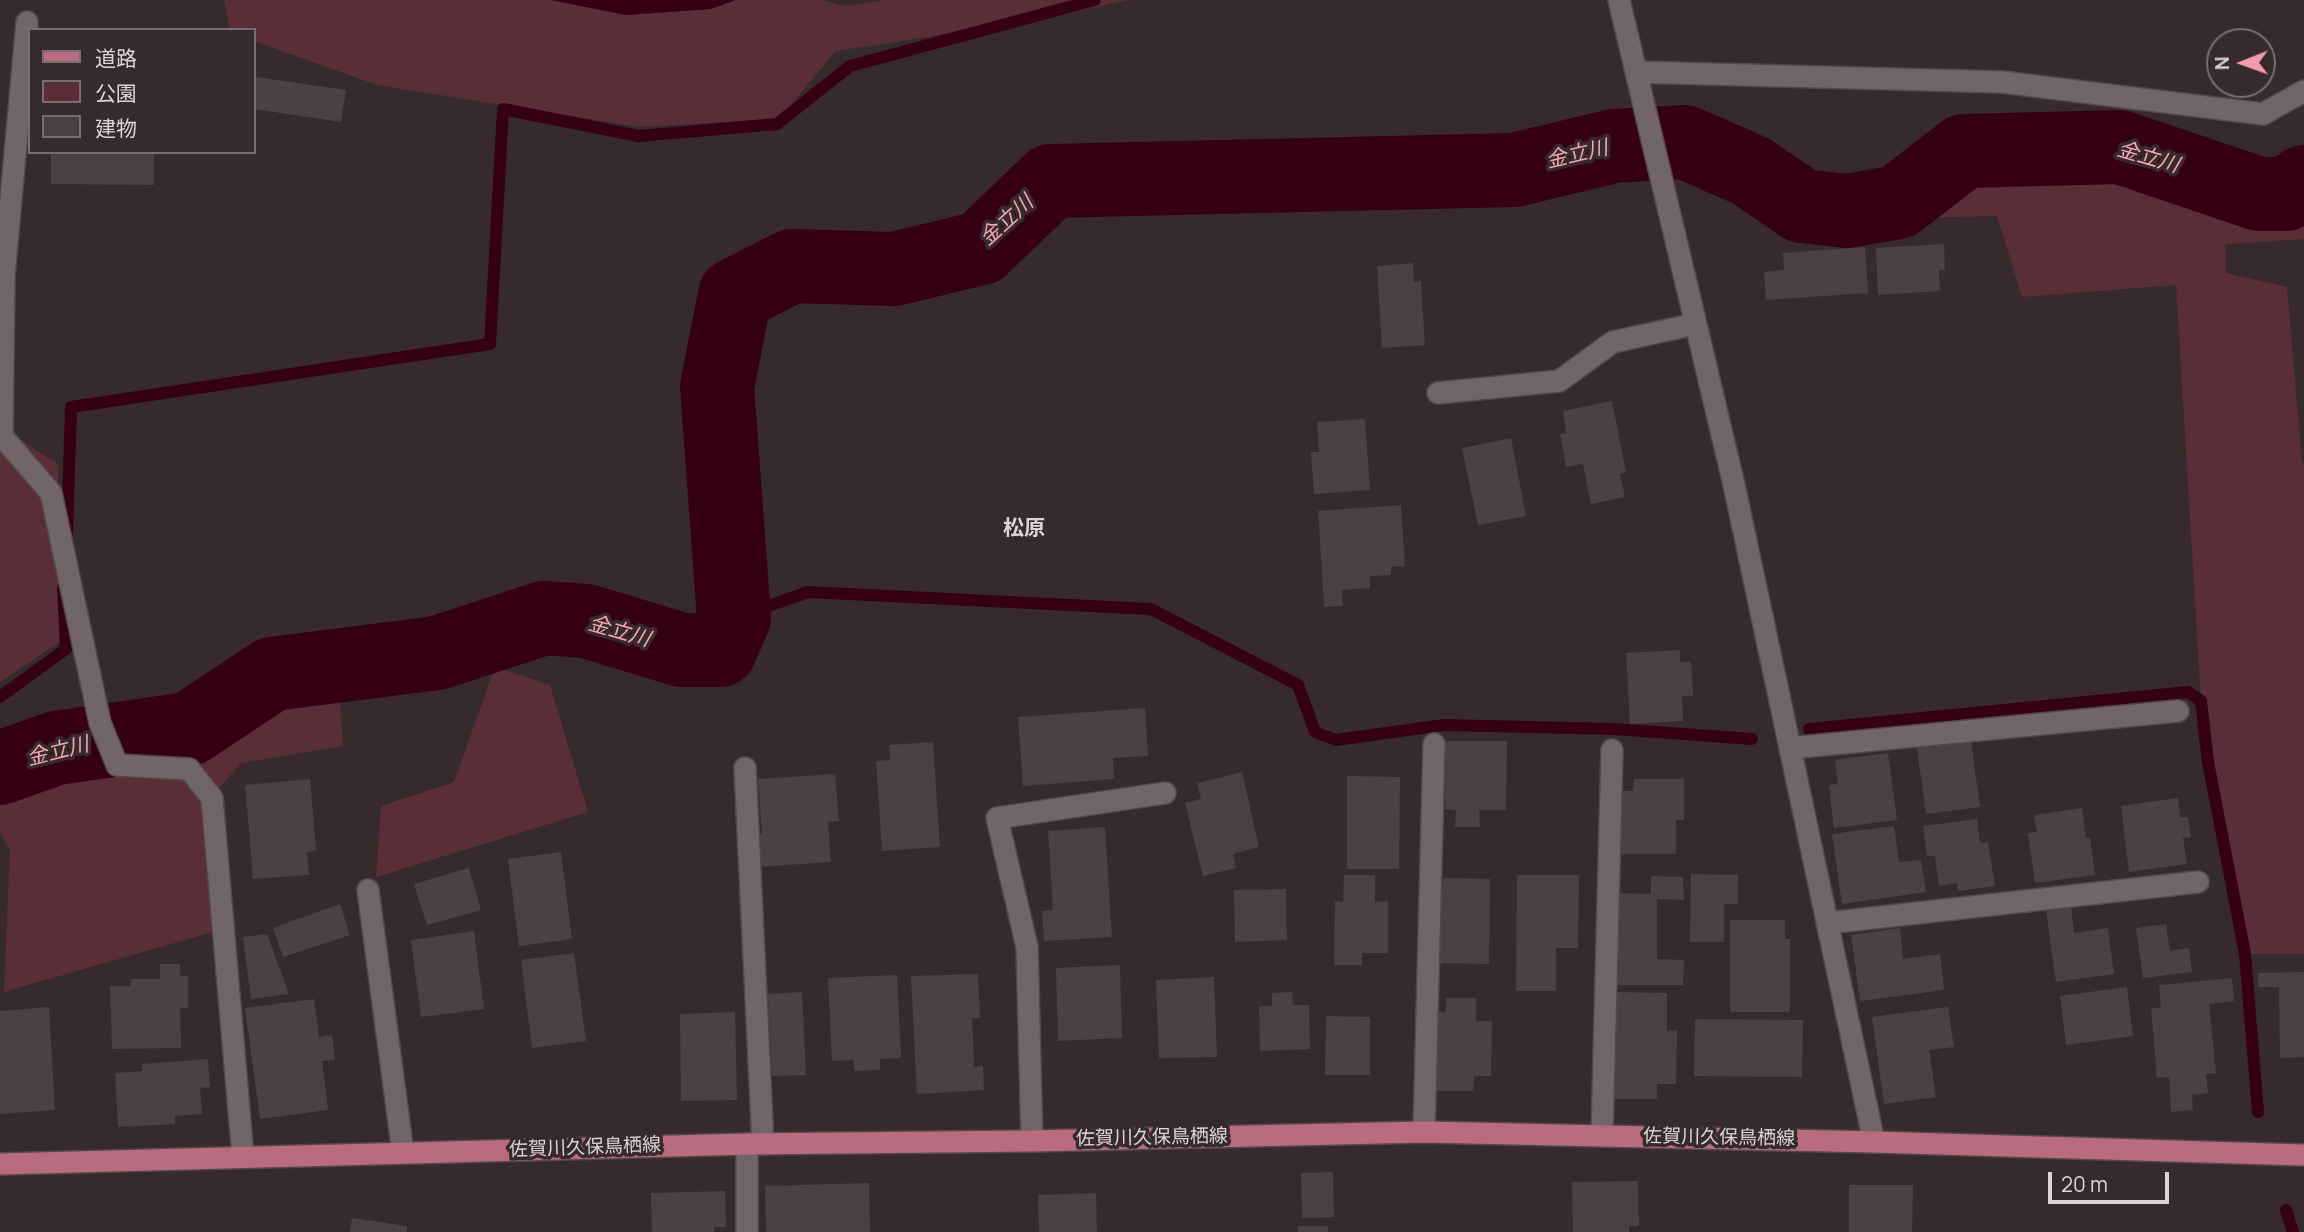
<!DOCTYPE html>
<html>
<head>
<meta charset="utf-8">
<style>
	body { margin:0 }
	#map { position:relative; width:2304px; height:1232px; overflow:hidden; background:#362a2d; font-family:Manrope,"Noto Sans JP",sans-serif }
	canvas { display:block }
	.legend { position:absolute; left:28px; top:28px; width:228px; height:126px; box-sizing:border-box; background:#362a2d; border:2px solid #786e71; margin:0; padding:9px 12px; list-style:none; font-size:21px; color:#dcd5d6 }
	.legend li { display:flex; align-items:center; gap:14px; height:35px }
	.legend b { width:35px; border:2px solid #786e71 }
	.north { position:absolute; left:2206px; top:28px; width:70px; height:70px; box-sizing:border-box; background:#362a2d; border:2px solid #786e71; border-radius:50%; rotate:269deg; font-size:19px; font-weight:700; line-height:28px; text-align:center; color:#dcd5d6 }
	.north::after { content:''; display:block; margin:auto; width:24px; height:32px; background:#f29ab0; clip-path:polygon(50% 0,100% 100%,50% 72%,0 100%) }
	.scale { position:absolute; left:2048px; top:1172px; width:121px; height:32px; box-sizing:border-box; border:4px solid #dcd5d6; border-top:0; padding-left:9px; font-size:21px; line-height:24px; white-space:nowrap; color:#dcd5d6; -webkit-text-stroke:5px #362a2d; paint-order:stroke }
</style>
</head>
<body>
<div id="map">
<canvas width="2304" height="1232"></canvas>
<ul class="legend">
<li><b style="height:9px;background:#ba6a81"></b>道路</li>
<li><b style="height:19px;background:#592e39"></b>公園</li>
<li><b style="height:19px;background:#4c4042"></b>建物</li>
</ul>
<div class="north">N</div>
<div class="scale">20 m</div>
</div>
<script>
const g = document.querySelector('canvas').getContext('2d');
g.lineJoin = 'round';
function fillPath(path, color) { g.fillStyle = color; g.fill(path, 'evenodd'); }
const poly = rows => new Path2D(rows.map(r => 'M' + r).join(''));
function trace(path, color, width, dash) { g.strokeStyle = color; g.lineWidth = width; g.lineCap = dash ? 'butt' : 'round'; g.setLineDash(dash || []); g.stroke(path); }
function drawText(font, color, halo, rows, align = 'center') {
  g.font = font + ' Manrope,"Noto Sans JP",sans-serif'; g.lineWidth = 7; g.setLineDash([]); g.textBaseline = 'middle'; g.strokeStyle = halo; g.fillStyle = color; for (const [text, x, y, turn = 0] of rows) {
    g.save(); g.translate(x, y); g.rotate((+turn || 0) * Math.PI / 180); g.textAlign = isNaN(turn) ? turn : align; if (halo) g.strokeText(text, 0, 0); g.fillText(text, 0, 0); g.restore();
  }
}
const green = poly([
	[224,0,551,0,626,15,711,9,736,0,821,0,844,6,885,0,1127,0,1050,18,836,51,779,119,641,127,377,85,254,41,254,30,230,30],
	[1972,166,2124,170,2224,212,2288,216,2304,205,2304,239,2225,244,2226,273,2287,287,2302,462,2304,463,2304,954,2245,954,2208,762,2201,701,2176,285,2022,297,1997,216,1915,218],
	[14,436,58,464,61,641,0,682,0,443],
	[495,667,550,685,588,812,376,877,381,806,454,782],
	[339,682,343,746,241,763,206,803,213,932,4,992,10,849,0,833,0,789,49,771,189,748,267,699]
]);
const water = poly([
	[551,0,736,0,711,9,626,15]
]);
const stream = poly([
	[67,533,71,407,490,344,503,109,639,136,777,124,850,66,1095,0],
	[734,618,808,592,1151,609,1298,685,1315,732,1336,740,1444,725,1614,729,1752,739],
	[0,697,66,649,63,588],
	[1809,729,2188,692,2201,701,2208,762,2245,954,2258,1112],
	[2286,1210,2293,1232]
]);
const river = poly([
	[0,768,56,748,189,729,272,674,437,653,544,618,586,621,682,650,720,650,734,618,717,387,735,295,792,266,894,269,981,248,1051,181,1514,170,1614,146,1685,142,1751,171,1802,206,1847,211,1898,202,1964,151,2120,147,2259,194,2286,194,2304,182]
]);
const building = poly([
	[256,77,346,90,341,122,254,109],
	[51,152,154,152,154,185,51,184],
	[1944,244,1945,270,1939,270,1940,291,1878,295,1876,248],
	[1865,247,1868,293,1766,300,1764,272,1784,270,1783,253],
	[1413,263,1414,282,1421,281,1425,345,1382,348,1377,266],
	[1612,401,1626,472,1620,474,1625,497,1591,504,1583,464,1566,467,1560,434,1566,433,1563,411],
	[1365,419,1370,490,1314,494,1311,452,1319,452,1317,422],
	[1511,438,1526,516,1478,525,1462,448],
	[1401,505,1405,566,1391,567,1391,575,1370,576,1370,588,1342,590,1343,606,1324,607,1318,511],
	[1680,650,1680,662,1691,662,1693,696,1682,696,1683,721,1630,724,1626,653],
	[1145,708,1148,756,1113,758,1114,779,1023,786,1018,717],
	[1446,741,1507,741,1506,810,1479,810,1480,827,1455,827,1456,810,1445,809],
	[1971,741,1980,807,1926,814,1917,748],
	[933,742,940,847,882,851,876,761,890,760,889,745],
	[1888,753,1897,820,1834,828,1829,785,1838,784,1835,760],
	[1242,772,1259,847,1233,854,1236,868,1203,876,1185,803,1201,799,1197,783],
	[835,774,839,821,828,822,831,862,757,867,755,835,762,834,758,779],
	[1347,776,1400,777,1399,869,1347,869],
	[310,779,316,851,307,852,309,875,253,879,245,785],
	[1634,779,1684,779,1684,820,1676,820,1676,854,1619,854,1619,791,1633,791],
	[2178,798,2180,817,2188,817,2191,837,2183,838,2187,864,2129,872,2121,806],
	[2082,808,2086,838,2090,838,2095,875,2035,883,2028,833,2037,832,2034,815],
	[1977,819,1980,843,1988,842,1995,886,1958,891,1957,883,1939,886,1935,856,1927,856,1923,826],
	[1894,826,1899,862,1921,860,1926,892,1842,904,1832,834],
	[1105,827,1112,937,1044,941,1042,911,1053,910,1048,831],
	[561,852,572,939,519,946,508,859],
	[469,868,481,910,427,925,414,884],
	[1691,874,1738,875,1738,904,1724,904,1724,942,1690,942],
	[1344,875,1375,875,1375,902,1388,901,1388,953,1362,953,1362,965,1334,965,1335,901,1343,902],
	[1517,875,1579,875,1578,948,1556,948,1556,991,1516,991],
	[1651,876,1683,877,1684,900,1657,899,1657,959,1684,960,1683,985,1613,985,1614,893,1651,894],
	[1439,878,1490,879,1489,964,1439,963],
	[1286,889,1287,940,1235,942,1234,890],
	[340,904,350,935,283,957,273,928],
	[2071,907,2074,933,2108,928,2114,974,2056,982,2046,910],
	[1730,920,1785,920,1785,939,1790,939,1790,1012,1730,1012],
	[2166,924,2170,951,2189,948,2192,972,2143,978,2136,928],
	[1900,928,1903,959,1940,954,1944,990,1860,1001,1851,935],
	[474,931,484,1009,421,1017,411,940],
	[267,934,289,994,251,999,243,937],
	[574,953,586,1041,532,1048,521,960],
	[160,964,180,964,180,976,188,976,188,1008,180,1008,181,1048,112,1049,110,986,131,986,131,979,160,979],
	[1120,965,1122,1038,1058,1041,1056,968],
	[2304,972,2304,1057,2280,1058,2279,987,2258,987,2258,973],
	[978,974,980,1018,972,1018,974,1067,983,1066,984,1090,917,1094,911,976],
	[897,975,901,1058,880,1059,880,1070,854,1071,854,1060,832,1061,828,978],
	[1214,977,1217,1057,1159,1058,1156,980],
	[2232,978,2234,1001,2209,1004,2216,1073,2206,1074,2208,1093,2192,1095,2193,1110,2171,1112,2169,1077,2157,1078,2151,1009,2161,1007,2159,985],
	[2127,987,2133,1036,2066,1045,2060,996],
	[802,992,806,1075,772,1076,768,994],
	[1292,992,1293,1005,1309,1005,1310,1049,1260,1051,1259,1006,1272,1006,1272,993],
	[1614,992,1667,993,1667,1031,1677,1030,1676,1084,1657,1084,1657,1099,1613,1099],
	[1446,998,1476,998,1476,1021,1492,1021,1491,1076,1474,1076,1473,1091,1436,1091,1436,1012,1446,1012],
	[314,999,319,1037,332,1035,335,1060,322,1061,328,1110,260,1119,245,1008],
	[49,1007,55,1110,0,1114,0,1011],
	[1948,1007,1954,1047,1929,1050,1936,1097,1884,1104,1872,1017],
	[735,1012,737,1100,681,1101,680,1014],
	[1326,1016,1370,1017,1370,1075,1325,1075],
	[1695,1019,1803,1020,1802,1077,1694,1076],
	[208,1059,210,1087,200,1088,202,1114,175,1116,175,1124,118,1127,115,1073,142,1071,142,1064],
	[1333,1172,1334,1217,1302,1218,1301,1173],
	[1638,1181,1639,1226,1629,1226,1629,1232,1573,1232,1572,1182],
	[869,1183,870,1232,766,1232,765,1186],
	[1849,1185,1913,1185,1912,1232,1849,1232],
	[725,1191,726,1227,714,1227,714,1232,652,1232,651,1193],
	[1096,1193,1097,1232,1039,1232,1038,1195],
	[352,1218,407,1226,407,1232,350,1232],
	[1298,1226,1328,1226,1328,1232,1298,1232]
]);
const minor = poly([
	[1619,0,1734,485,1874,1142],
	[27,22,4,275,2,436,51,493,100,723,117,765,189,769,212,798,243,1157],
	[1636,72,2002,82,2263,114,2304,91],
	[1438,393,1559,381,1613,342,1695,324],
	[1790,748,2178,711],
	[745,768,763,1144],
	[368,890,403,1153],
	[1827,923,2198,882],
	[1424,1132,1434,744],
	[1602,1136,1612,750],
	[1032,1141,1027,947,997,818,1165,793],
	[747,1144,747,1232]
]);
const major = poly([
	[0,1164,747,1144,1032,1141,1424,1132,1874,1142,2304,1155]
]);
const streetNames = [
	["佐賀川久保鳥栖線",1152,1138,-1],
	["佐賀川久保鳥栖線",1719,1138,1],
	["佐賀川久保鳥栖線",585,1148,-2]
];
const waterNames = [
	["金立川",1577,155,-13],
	["金立川",2148,158,16],
	["金立川",1007,221,-42],
	["金立川",619,632,16],
	["金立川",58,752,-14]
];
const neighbourhoodNames = [
	["松原",1024,529]
];
fillPath(green, '#592e39');
fillPath(water, '#360014');
trace(stream, '#360014', 12);
trace(river, '#360014', 74);
fillPath(building, '#4c4042');
trace(minor, '#52494b', 24);
trace(major, '#52494b', 24);
trace(minor, '#726568', 21);
trace(major, '#ba6a81', 21);
drawText('19px', '#dcd5d6', '#362a2d', streetNames);
drawText('italic 21px', '#f5a6b9', '#362a2d', waterNames);
drawText('bold 21px', '#dcd5d6', '#362a2d', neighbourhoodNames);
</script>
</body>
</html>
